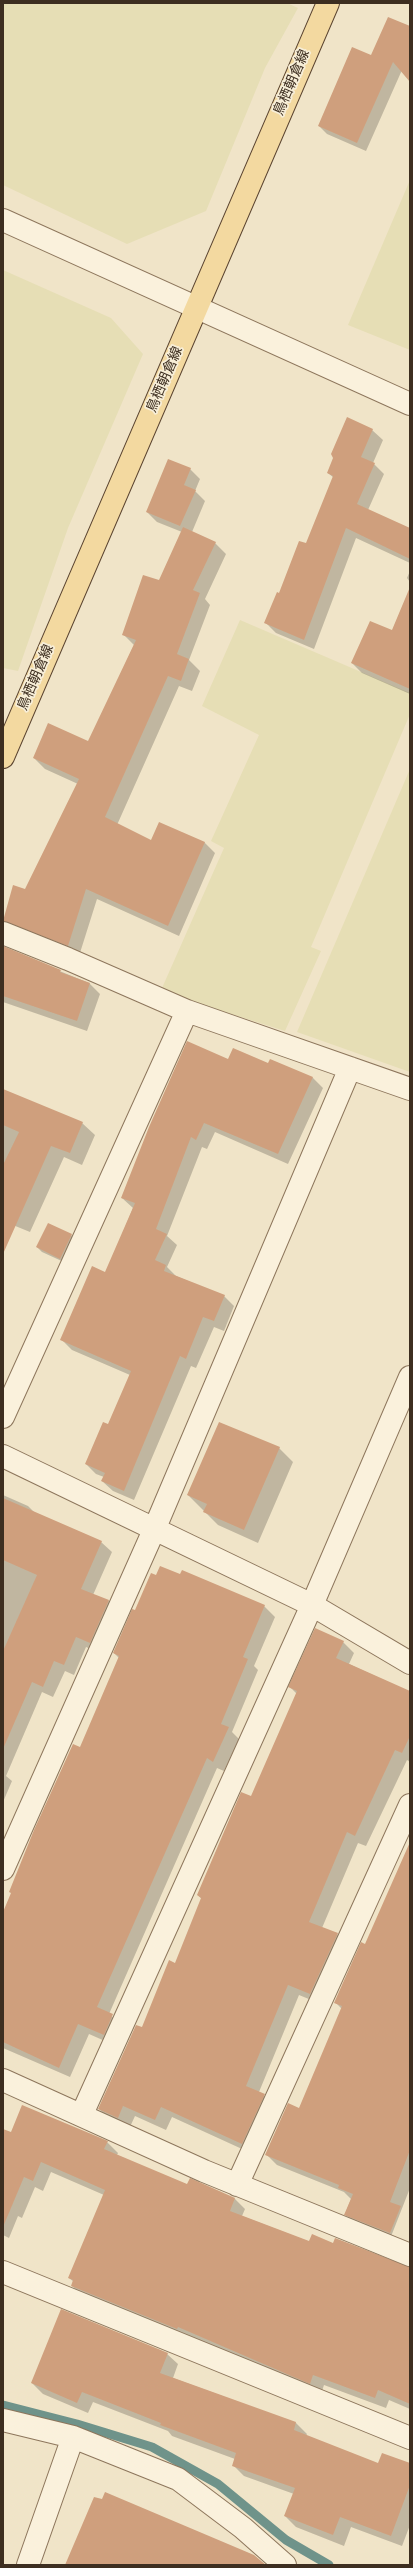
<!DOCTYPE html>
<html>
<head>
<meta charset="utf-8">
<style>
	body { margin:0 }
	#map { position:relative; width:413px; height:2568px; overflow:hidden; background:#f0e4c8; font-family:Spectral,serif }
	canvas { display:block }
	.frame { position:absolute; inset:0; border:4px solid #3d2e20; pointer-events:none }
</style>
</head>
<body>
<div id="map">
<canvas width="413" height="2568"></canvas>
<div class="frame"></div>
</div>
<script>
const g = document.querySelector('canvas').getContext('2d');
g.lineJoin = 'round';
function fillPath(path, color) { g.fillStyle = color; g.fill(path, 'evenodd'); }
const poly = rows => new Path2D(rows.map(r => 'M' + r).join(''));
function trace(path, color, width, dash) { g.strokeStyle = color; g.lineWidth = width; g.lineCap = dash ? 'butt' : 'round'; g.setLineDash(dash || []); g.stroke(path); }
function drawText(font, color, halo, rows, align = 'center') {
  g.font = font + ' Spectral,"Noto Sans JP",serif'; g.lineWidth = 3.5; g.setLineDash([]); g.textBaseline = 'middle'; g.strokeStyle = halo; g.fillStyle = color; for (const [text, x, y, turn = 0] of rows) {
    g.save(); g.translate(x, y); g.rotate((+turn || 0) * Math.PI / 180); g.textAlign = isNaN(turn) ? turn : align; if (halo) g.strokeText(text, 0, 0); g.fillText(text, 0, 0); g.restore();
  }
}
const farmland = poly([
	[3,3,287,3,298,8,265,68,206,211,127,244,3,185],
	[410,180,410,350,348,325],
	[3,270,111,318,143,354,68,528,18,671,3,668],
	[240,620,410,693,410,714,311,947,321,951,285,1031,190,1001,162,988,224,848,211,841,259,735,202,706],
	[410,769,410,1072,297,1032]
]);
const shadow = poly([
	[410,27,410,79,402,70,366,151,327,134,319,126,372,57],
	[372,430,383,440,373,463,384,474,368,510,410,530,410,563,356,538,314,649,276,633,266,623,306,545,334,478,328,473],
	[190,469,200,479,195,491,205,501,192,532,215,543,226,554,205,599,210,605,189,660,200,671,192,691,179,686,117,825,152,841,204,842,215,853,179,936,97,899,79,956,15,930,4,919,26,890,78,784,45,769,34,758,89,742,134,645,123,634,160,582,182,532,157,522,147,512],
	[410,571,410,582,407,578],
	[410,589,410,694,362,673,352,663,392,631],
	[3,948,89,983,100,994,87,1031,3,1002],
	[229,1060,269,1064,271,1060,313,1078,323,1088,288,1164,215,1132,207,1149,202,1147,167,1236,177,1245,167,1267,176,1276,224,1296,234,1306,224,1331,214,1327,196,1368,191,1366,134,1500,113,1491,102,1481,104,1477,96,1474,86,1464,109,1425,130,1375,72,1350,61,1339,106,1273,133,1208,122,1198],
	[3,1090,82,1123,95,1135,82,1165,64,1157,30,1232,8,1223,3,1235],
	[71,1235,77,1240,66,1263,42,1252,37,1247],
	[220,1423,279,1448,293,1462,258,1543,218,1525,188,1495],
	[3,1495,28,1506,36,1514,101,1542,112,1552,93,1595,109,1601,119,1611,100,1653,86,1647,74,1675,65,1671,53,1697,42,1692,6,1776,12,1781,3,1802],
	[264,1606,275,1617,254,1666,258,1670,232,1732,239,1739,224,1771,217,1768,109,2014,123,2026,114,2045,89,2034,70,2077,3,2048,3,1914,81,1748,119,1658,114,1653],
	[343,1642,354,1653,349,1664,410,1692,410,1762,407,1760,366,1846,358,1843,322,1928,337,1934,348,1945,321,2004,299,1995,259,2092,275,2106,253,2154,172,2117,166,2130,135,2116,129,2129,110,2120,99,2109,176,1964,202,1899,198,1895,251,1798,297,1694,290,1687],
	[410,1846,410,2188,390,2239,356,2225,345,2214,351,2199,344,2192,277,2165,266,2154,300,2109,342,2009,335,2002,366,1945],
	[3,2130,12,2133,107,2142,118,2153,117,2155,188,2186,191,2180,235,2199,245,2209,242,2216,310,2242,334,2245,410,2268,410,2409,389,2400,386,2408,324,2385,321,2394,83,2297,72,2286,74,2282,69,2278,104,2195,51,2172,43,2191,35,2187,22,2218,18,2216,9,2238,3,2235],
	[167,2354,178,2364,173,2378,296,2423,307,2434,306,2436,379,2464,410,2465,410,2525,402,2546,351,2527,344,2546,296,2527,285,2516,294,2494,244,2476,233,2465,235,2459,172,2436,168,2431,93,2402,88,2413,43,2394,32,2383]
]);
const stream = poly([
	[3,2405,77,2424,152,2447,218,2484,286,2540,329,2565]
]);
const building = poly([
	[388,17,410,26,410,82,393,62,357,143,318,126,352,47,371,55],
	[347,417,373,429,361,457,375,463,357,504,410,528,410,559,346,528,304,640,264,623,277,592,279,593,299,541,306,543,333,476,327,473,333,458,331,454],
	[168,459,191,468,184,485,196,490,180,526,146,512],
	[183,527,216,542,193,590,200,593,177,654,189,659,181,681,168,676,105,817,151,840,159,822,205,842,168,926,86,889,68,946,3,921,13,885,25,889,79,779,33,758,48,723,88,741,136,640,122,635,143,575,159,580],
	[410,587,410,689,351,663,370,621,392,630],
	[3,946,61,970,60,972,90,983,77,1021,3,996],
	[187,1041,228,1059,233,1048,268,1063,270,1059,313,1077,278,1154,204,1123,196,1140,191,1137,156,1229,167,1234,155,1260,166,1265,164,1271,225,1295,214,1321,203,1317,186,1359,180,1356,124,1491,101,1481,105,1473,85,1464,103,1422,108,1424,131,1371,60,1340,92,1266,105,1272,135,1203,121,1198,149,1127],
	[3,1089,83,1122,70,1153,51,1146,3,1254,3,1165,19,1132,3,1125],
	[48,1223,72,1234,60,1259,36,1247],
	[219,1422,280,1447,244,1530,203,1512,207,1504,187,1495],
	[3,1498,102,1541,81,1589,109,1600,90,1643,76,1637,64,1665,54,1661,43,1687,32,1682,3,1749,3,1651,37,1575,3,1560],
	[160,1566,180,1574,182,1570,265,1605,243,1657,248,1659,221,1724,229,1727,213,1762,207,1758,97,2007,113,2014,104,2035,78,2024,59,2068,3,2042,3,1912,11,1893,9,1892,34,1830,73,1744,80,1747,119,1656,113,1653,132,1609,135,1610,151,1573,156,1575],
	[315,1628,344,1641,336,1658,410,1691,410,1736,402,1753,395,1750,355,1836,347,1832,309,1922,338,1933,310,1994,288,1985,246,2086,265,2094,242,2144,161,2107,155,2120,123,2106,118,2118,98,2109,136,2025,142,2027,169,1960,175,1963,201,1898,197,1895,241,1792,251,1796,297,1691,288,1687],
	[410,1842,410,2150,390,2202,401,2206,390,2233,344,2215,353,2194,338,2188,339,2185,265,2155,288,2103,299,2108,342,2006,334,2003,361,1942,365,1944],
	[22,2105,108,2141,104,2149,187,2184,190,2178,235,2198,230,2211,309,2241,312,2234,333,2243,335,2238,410,2267,410,2404,378,2390,375,2398,313,2375,310,2384,178,2327,177,2329,71,2286,73,2280,68,2278,105,2190,41,2162,33,2181,24,2177,3,2227,3,2129,11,2132],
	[61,2309,168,2353,160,2373,296,2422,294,2430,378,2463,382,2453,410,2463,410,2485,391,2536,340,2517,333,2535,284,2516,295,2488,232,2466,236,2453,160,2425,161,2423,82,2392,77,2403,31,2383],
	[105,2492,254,2555,266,2565,65,2565,94,2497,102,2499]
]);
const minor = poly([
	[3,220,410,404],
	[3,933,68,959,187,1011,410,1089],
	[3,1417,187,1011],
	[3,1456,312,1605,410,1663],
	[3,1869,154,1530,350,1068],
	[3,2080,204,2171,410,2255],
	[82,2114,312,1605,410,1377],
	[237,2185,410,1805],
	[3,2272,410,2438],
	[3,2420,73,2437,178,2479,243,2528,285,2565],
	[28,2565,73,2437]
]);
const major = poly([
	[3,757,328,3]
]);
const streetNames = [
	["鳥栖朝倉線",293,83,-67],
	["鳥栖朝倉線",166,380,-67],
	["鳥栖朝倉線",37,678,-67]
];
fillPath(farmland, '#e6deb5');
fillPath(shadow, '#0003');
trace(stream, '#6f938a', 9);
fillPath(building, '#cf9f7d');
trace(minor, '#8d765c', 24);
trace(major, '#5b4430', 24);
trace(minor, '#faf1dc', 22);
trace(major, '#f3d9a0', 22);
drawText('14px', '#3d2e20', '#f7eed8', streetNames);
</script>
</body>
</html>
